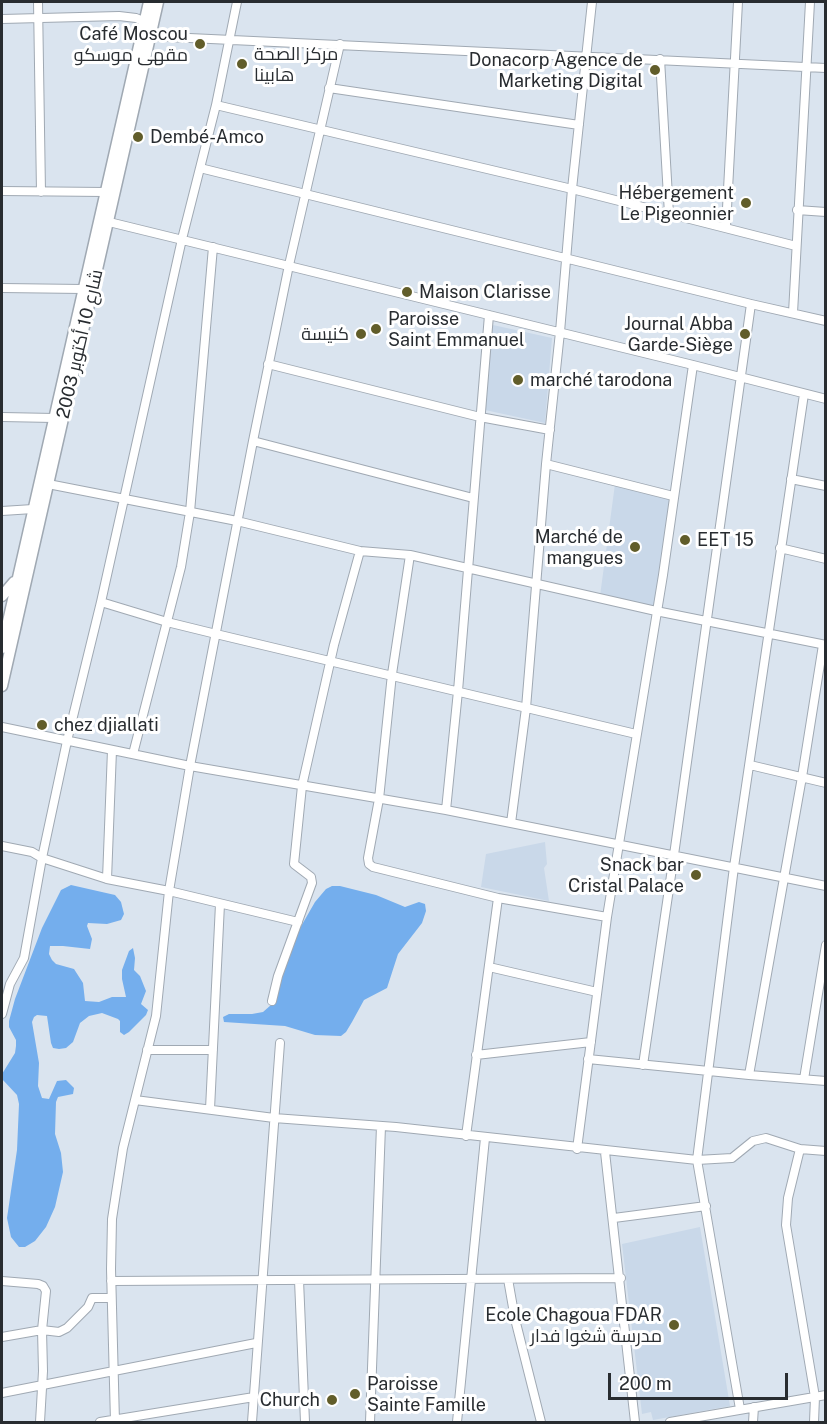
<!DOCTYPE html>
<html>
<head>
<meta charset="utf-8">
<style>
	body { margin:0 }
	#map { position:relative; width:827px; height:1424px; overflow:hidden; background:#dae4ef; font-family:"Public Sans",sans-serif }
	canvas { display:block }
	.frame { position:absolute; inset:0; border:3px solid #282c30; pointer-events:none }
	.scale { position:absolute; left:608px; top:1373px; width:180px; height:27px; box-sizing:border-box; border:3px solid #282c30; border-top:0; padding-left:8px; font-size:18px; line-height:21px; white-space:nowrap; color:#282c30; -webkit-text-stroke:4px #fff; paint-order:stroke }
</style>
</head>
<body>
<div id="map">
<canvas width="827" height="1424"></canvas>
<div class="frame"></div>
<div class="scale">200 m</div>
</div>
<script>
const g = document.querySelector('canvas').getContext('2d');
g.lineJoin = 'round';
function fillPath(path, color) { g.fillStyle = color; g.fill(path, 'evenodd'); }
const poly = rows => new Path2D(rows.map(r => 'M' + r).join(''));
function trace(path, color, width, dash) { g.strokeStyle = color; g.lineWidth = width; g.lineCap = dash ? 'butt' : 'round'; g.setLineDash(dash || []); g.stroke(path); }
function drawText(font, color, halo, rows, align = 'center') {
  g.font = font + ' "Public Sans",Cairo,sans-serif'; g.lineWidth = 6; g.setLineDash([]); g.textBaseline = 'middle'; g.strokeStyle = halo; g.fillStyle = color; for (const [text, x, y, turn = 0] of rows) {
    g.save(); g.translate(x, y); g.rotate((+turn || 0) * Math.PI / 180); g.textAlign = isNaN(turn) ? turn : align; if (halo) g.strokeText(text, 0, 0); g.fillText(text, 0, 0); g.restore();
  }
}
const built = poly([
	[493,325,552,338,545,423,485,410],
	[615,484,670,498,654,607,600,596],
	[545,842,547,864,544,868,549,901,481,887,486,854],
	[700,1227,730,1406,653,1420,651,1412,642,1414,622,1244]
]);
const water = poly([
	[71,885,115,895,121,902,124,914,121,920,107,924,88,923,87,926,92,939,90,949,63,946,50,946,49,954,52,960,56,964,74,969,83,983,85,1001,99,1002,112,997,126,997,122,979,122,970,129,951,133,948,135,958,134,970,140,976,146,991,141,1004,148,1010,146,1015,129,1032,124,1035,120,1032,120,1021,118,1019,102,1013,89,1016,80,1023,73,1042,66,1048,59,1049,53,1048,51,1043,47,1016,37,1015,34,1017,32,1022,39,1063,38,1086,42,1098,49,1099,57,1081,66,1080,74,1088,73,1094,58,1097,56,1102,55,1134,61,1153,63,1172,55,1207,46,1227,35,1241,25,1247,19,1247,11,1237,7,1218,17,1150,19,1104,17,1095,2,1079,2,1074,15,1053,16,1046,16,1040,9,1027,9,1021,15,999,42,928,61,890],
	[332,886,340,886,376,895,405,907,419,902,425,904,426,911,422,923,398,954,387,988,364,1000,352,1022,346,1032,341,1036,315,1035,285,1026,224,1022,223,1017,229,1014,252,1014,263,1012,271,1005,292,942,315,902,326,889]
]);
const minor = poly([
	[38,2,41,192],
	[2,19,119,16,136,18,148,23],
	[147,36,826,68],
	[660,59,669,214],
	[329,88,579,125],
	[216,105,572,189,796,246],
	[200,168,751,304,826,321],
	[2,191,105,192],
	[797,210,826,212],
	[105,221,693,365,826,399],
	[726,227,738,2],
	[2,288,83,289],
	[793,313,810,2],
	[268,364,480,417,550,430],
	[2,417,54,418],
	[253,441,473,498],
	[546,464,673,496],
	[791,479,826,486],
	[43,483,237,521,360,551,410,555,656,611,826,645],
	[2,511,33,509],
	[780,548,826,559],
	[410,555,392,674,379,799,368,858,369,864,373,867,498,898],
	[101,602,167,622,216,634,636,734],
	[2,727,190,766,446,810,826,886],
	[133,754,181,567,190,512,213,247],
	[750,765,826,783],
	[446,810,458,691,489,315],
	[511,823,526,708,546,464,560,332,572,189,592,2],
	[2,846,32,852,42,858,107,879,169,891,298,922],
	[107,879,112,750],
	[489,967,597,992],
	[272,1001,278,976,312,883,311,877,294,864,302,786,334,645,360,551],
	[2,1014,10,984,24,958,42,858,67,741,101,602,182,239,216,105,237,2],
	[147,1050,213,1050],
	[476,1055,591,1042],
	[588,1059,749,1075,826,1081],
	[643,1065,674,855,751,304],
	[749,1075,802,777,823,645],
	[804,1079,826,945],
	[135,1100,274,1118,396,1127,697,1160,732,1158,753,1141,766,1138,800,1149,826,1151],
	[210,1109,220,904],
	[466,1136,498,898,607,917],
	[577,1149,607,917,663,575,693,365],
	[800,1149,788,1198,786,1225,815,1397,814,1422],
	[605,1152,635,1422],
	[614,1218,706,1206],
	[508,1279,515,1319,541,1422],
	[299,1280,305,1422],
	[2,1281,38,1284,43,1286,46,1291,42,1330,43,1371,40,1422],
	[111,1281,621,1278],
	[2,1337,42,1330,59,1332,67,1328,88,1307,92,1298,110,1298],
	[2,1393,256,1343],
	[740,1409,697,1160,734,867,804,394],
	[100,1422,254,1397],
	[115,1422,111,1269,112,1219,123,1148,156,1016,169,891,190,766,253,441,289,265,340,44],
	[252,1422,280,1043],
	[370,1422,381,1126],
	[457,1422,485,1138],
	[670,1422,826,1395],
	[753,1422,754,1407]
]);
const highway = poly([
	[2,596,14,582],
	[2,648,149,2],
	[2,686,158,2]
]);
const markers = [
	[200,44,6,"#615d2a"],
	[242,64,6,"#615d2a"],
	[655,70,6,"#615d2a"],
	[138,137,6,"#615d2a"],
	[746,203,6,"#615d2a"],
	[407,292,6,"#615d2a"],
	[376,329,6,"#615d2a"],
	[361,334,6,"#615d2a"],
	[745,334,6,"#615d2a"],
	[518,380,6,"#615d2a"],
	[685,540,6,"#615d2a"],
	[635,547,6,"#615d2a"],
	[42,725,6,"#615d2a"],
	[696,875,6,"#615d2a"],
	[674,1325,6,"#615d2a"],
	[355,1394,6,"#615d2a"],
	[332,1400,6,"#615d2a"]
];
const poiNames = [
	["Café Moscou",188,34],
	["مقهى موسكو",188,55],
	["مركز الصحة",254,54,"left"],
	["هابينا",254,75,"left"],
	["Donacorp Agence de",643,60],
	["Marketing Digital",643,81],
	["Dembé-Amco",150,137,"left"],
	["Hébergement",734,193],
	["Le Pigeonnier",734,214],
	["Maison Clarisse",419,292,"left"],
	["Paroisse",388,319,"left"],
	["Saint Emmanuel",388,340,"left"],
	["Journal Abba",733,324],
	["Garde-Siège",733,345],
	["كنيسة",349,334],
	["marché tarodona",530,380,"left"],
	["Marché de",623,537],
	["mangues",623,558],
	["EET 15",697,540,"left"],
	["chez djiallati",54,725,"left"],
	["Snack bar",684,865],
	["Cristal Palace",684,886],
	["Ecole Chagoua FDAR",662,1315],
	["مدرسة شغوا فدار",662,1336],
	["Paroisse",367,1384,"left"],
	["Sainte Famille",367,1405,"left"],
	["Church",320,1400]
];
const streetNames = [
	["شارع 10 أكتوبر 2003",80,344,-77]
];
fillPath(built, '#c9d8e9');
fillPath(water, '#74aeed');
trace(minor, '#a0a9b3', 10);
trace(highway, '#a0a9b3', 13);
trace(minor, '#fff', 8);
trace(highway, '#fff', 10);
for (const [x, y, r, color] of markers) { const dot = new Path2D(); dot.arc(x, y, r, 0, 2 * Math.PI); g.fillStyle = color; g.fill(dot); trace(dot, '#fff', 2); }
drawText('18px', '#282c30', '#fff', poiNames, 'right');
drawText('18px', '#282c30', '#fff', streetNames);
</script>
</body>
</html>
